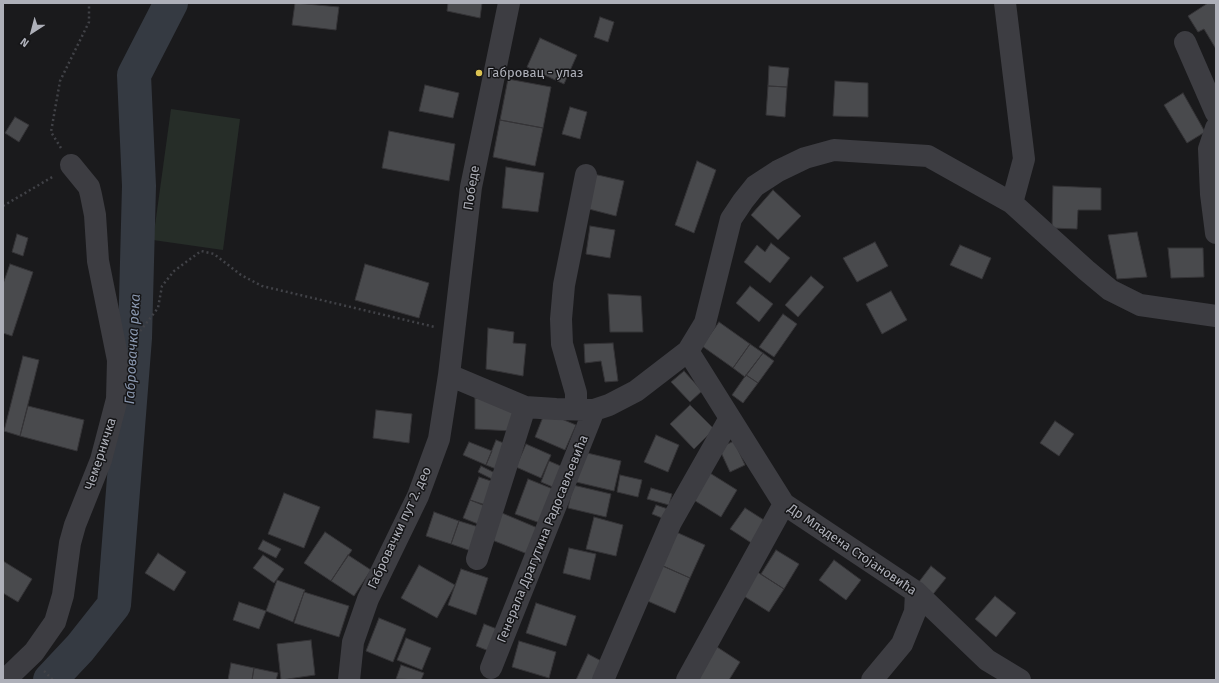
<!DOCTYPE html>
<html>
<head>
<meta charset="utf-8">
<style>
	body { margin:0 }
	#map { position:relative; width:1219px; height:683px; overflow:hidden; background:#1a1a1c; font-family:"Fira Sans",sans-serif }
	canvas { display:block }
	.frame { position:absolute; inset:0; border:4px solid #aeb0b9; pointer-events:none }
	.north { position:absolute; left:12px; top:12px; width:40px; height:40px; -webkit-text-stroke:3px #151517; paint-order:stroke; rotate:216deg; font-size:11px; font-weight:700; line-height:16px; text-align:center; color:#aeb0b9 }
	.north::after { content:''; display:block; margin:auto; width:14px; height:18px; background:#aeb0b9; clip-path:polygon(50% 0,100% 100%,50% 72%,0 100%) }
</style>
</head>
<body>
<div id="map">
<canvas width="1219" height="683"></canvas>
<div class="frame"></div>
<div class="north">N</div>
</div>
<script>
const g = document.querySelector('canvas').getContext('2d');
g.lineJoin = 'round';
function fillPath(path, color) { g.fillStyle = color; g.fill(path, 'evenodd'); }
const poly = rows => new Path2D(rows.map(r => 'M' + r).join(''));
function trace(path, color, width, dash) { g.strokeStyle = color; g.lineWidth = width; g.lineCap = dash ? 'butt' : 'round'; g.setLineDash(dash || []); g.stroke(path); }
function drawText(font, color, halo, rows, align = 'center') {
  g.font = font + ' "Fira Sans",sans-serif'; g.lineWidth = 3; g.setLineDash([]); g.textBaseline = 'middle'; g.strokeStyle = halo; g.fillStyle = color; for (const [text, x, y, turn = 0] of rows) {
    g.save(); g.translate(x, y); g.rotate((+turn || 0) * Math.PI / 180); g.textAlign = isNaN(turn) ? turn : align; if (halo) g.strokeText(text, 0, 0); g.fillText(text, 0, 0); g.restore();
  }
}
const green = poly([
	[171,109,240,119,223,250,153,240]
]);
const river = poly([
	[50,680,80,648,114,605,135,338,139,186,134,75,171,3]
]);
const building = poly([
	[295,3,339,7,336,30,292,25,295,3],
	[448,3,482,3,480,18,447,11,448,3],
	[1208,3,1216,3,1216,49,1204,29,1198,32,1188,16,1208,3],
	[600,17,614,22,608,42,594,37,600,17],
	[540,38,577,55,564,84,527,67,540,38],
	[769,66,789,68,787,87,768,86,769,66],
	[508,79,551,87,543,128,500,120,508,79],
	[835,81,868,83,868,117,833,116,835,81],
	[425,85,459,93,453,118,419,111,425,85],
	[768,86,787,87,785,117,766,115,768,86],
	[1183,93,1205,132,1187,143,1164,105,1183,93],
	[570,107,587,112,580,139,562,134,570,107],
	[15,117,29,125,19,142,5,133,15,117],
	[500,120,543,128,535,166,493,157,500,120],
	[389,131,455,144,449,181,382,168,389,131],
	[697,161,716,170,694,233,675,225,697,161],
	[506,167,544,173,538,212,502,208,506,167],
	[589,173,624,181,616,216,581,207,589,173],
	[1053,186,1101,188,1101,210,1078,210,1077,229,1052,228,1053,186],
	[773,190,801,216,778,240,751,215,773,190],
	[590,226,615,230,610,258,586,254,590,226],
	[1137,232,1147,277,1117,279,1108,235,1137,232],
	[17,234,28,238,23,256,12,252,17,234],
	[875,242,888,266,857,282,843,258,875,242],
	[771,243,790,258,770,283,744,262,757,245,765,252,771,243],
	[960,245,991,258,982,279,950,265,960,245],
	[1168,248,1203,248,1204,277,1171,278,1168,248],
	[10,264,33,272,12,336,3,333,3,284,10,264],
	[365,264,429,283,419,318,355,300,365,264],
	[811,276,824,287,798,317,785,305,811,276],
	[750,286,773,304,759,322,736,303,750,286],
	[891,291,907,320,882,334,866,304,891,291],
	[608,294,641,296,643,332,610,332,608,294],
	[783,314,797,324,774,357,759,347,783,314],
	[719,322,750,344,733,368,702,346,719,322],
	[488,328,514,332,513,343,526,344,523,376,486,369,488,328],
	[613,343,618,381,605,382,601,361,585,363,584,344,613,343],
	[750,344,763,353,745,377,733,368,750,344],
	[763,353,774,361,758,383,746,375,763,353],
	[23,356,39,360,20,436,4,431,23,356],
	[684,371,702,391,690,402,671,382,684,371],
	[746,375,758,383,743,403,732,395,746,375],
	[475,398,515,403,512,431,475,429,475,398],
	[690,405,714,429,694,449,670,424,690,405],
	[28,406,84,420,77,451,20,436,28,406],
	[376,410,412,414,409,443,373,438,376,410],
	[545,412,576,425,565,450,535,437,545,412],
	[1055,421,1074,434,1059,456,1040,443,1055,421],
	[656,435,679,445,668,472,644,462,656,435],
	[496,440,511,446,501,471,486,465,496,440],
	[734,441,745,465,730,472,719,448,734,441],
	[469,442,492,451,486,465,463,455,469,442],
	[526,444,551,455,541,478,516,467,526,444],
	[583,452,621,461,614,491,576,482,583,452],
	[549,461,563,467,555,488,541,482,549,461],
	[481,466,501,476,498,482,478,472,481,466],
	[705,470,737,490,721,517,689,497,705,470],
	[620,475,642,480,638,497,617,492,620,475],
	[479,477,500,484,492,507,470,500,479,477],
	[528,479,553,489,540,523,515,514,528,479],
	[573,485,611,494,606,517,568,508,573,485],
	[651,488,672,494,669,505,647,499,651,488],
	[284,493,320,507,304,548,268,534,284,493],
	[470,500,490,508,483,526,463,518,470,500],
	[656,505,671,510,667,520,652,514,656,505],
	[745,508,767,522,753,544,730,529,745,508],
	[434,512,459,521,451,544,426,536,434,512],
	[502,513,540,529,530,555,492,540,502,513],
	[594,517,623,525,616,556,586,549,594,517],
	[459,521,482,528,474,552,451,544,459,521],
	[325,532,352,550,331,581,304,563,325,532],
	[676,532,705,545,690,578,661,565,676,532],
	[263,540,281,549,276,558,258,549,263,540],
	[569,548,596,554,590,580,563,573,569,548],
	[776,550,799,564,784,589,761,574,776,550],
	[158,553,186,572,174,591,145,573,158,553],
	[263,555,284,569,274,583,253,568,263,555],
	[348,555,371,570,354,596,331,581,348,555],
	[834,560,861,580,846,600,819,580,834,560],
	[3,561,32,579,18,602,3,593,3,561],
	[658,564,690,578,675,613,643,599,658,564],
	[419,565,455,585,437,618,401,598,419,565],
	[931,566,946,578,930,598,915,587,931,566],
	[461,569,488,578,476,615,448,605,461,569],
	[754,570,784,589,769,612,739,593,754,570],
	[277,580,305,590,293,622,266,611,277,580],
	[304,592,349,606,339,637,294,623,304,592],
	[995,596,1016,613,996,637,975,619,995,596],
	[239,602,266,611,259,629,233,620,239,602],
	[536,603,576,616,566,646,526,633,536,603],
	[379,618,406,629,393,662,366,651,379,618],
	[484,624,497,629,489,651,476,646,484,624],
	[406,638,431,648,422,670,397,660,406,638],
	[311,640,315,675,281,680,277,644,311,640],
	[519,641,556,652,549,678,512,667,519,641],
	[714,645,740,662,729,680,691,680,714,645],
	[588,654,607,664,599,680,576,680,588,654],
	[231,663,254,668,252,680,228,680,231,663],
	[401,665,424,673,421,680,396,679,401,665],
	[254,668,278,673,276,680,252,680,254,668]
]);
const path = poly([
	[61,148,51,132,60,81,89,22,89,3],
	[3,206,54,176],
	[134,339,158,308,162,286,174,271,201,251,214,254,241,275,262,286,435,327],
	[44,671,53,680]
]);
const minor = poly([
	[1005,3,1024,159,1012,203],
	[1185,42,1216,113],
	[1216,128,1209,149,1211,194,1216,233],
	[688,351,784,504,916,592,987,660,1020,680],
	[449,375,525,407,556,409,594,410,609,405,636,391,688,351,705,323,731,219,743,201,755,186,778,171,805,158,834,150,928,156,1012,203,1086,270,1110,290,1140,305,1216,316],
	[576,409,576,393,562,344,561,319,564,285,586,175],
	[477,559,525,407],
	[491,668,594,410],
	[5,680,34,652,55,622,63,595,70,543,75,525,101,460,117,399,118,360,98,261,95,215,91,195,89,187,71,165],
	[349,680,353,642,368,599,418,496,439,439,449,375,471,187,509,3],
	[603,680,671,522,730,418],
	[687,680,784,504],
	[872,680,902,644,915,612,916,592]
]);
const markers = [
	[479,73,4,"#dcc352"]
];
const poiNames = [
	["Габровац - улаз",487,73]
];
const streetNames = [
	["Победе",472,188,-81],
	["Чемерничка",101,454,-72],
	["Габровачки пут 2. део",400,528,-65],
	["Генерала Драгутина Радосављевића",543,539,-68],
	["Др Младена Стојановића",852,550,34]
];
const waterNames = [
	["Габровачка река",133,349,-87]
];
fillPath(green, '#262d28');
trace(river, '#353a42', 34);
fillPath(building, '#494a4d');
trace(building, '#353437', 1);
trace(path, '#414247', 2.5, [2, 3]);
trace(minor, '#3d3d42', 22);
for (const [x, y, r, color] of markers) { const dot = new Path2D(); dot.arc(x, y, r, 0, 2 * Math.PI); g.fillStyle = color; g.fill(dot); trace(dot, '#151517', 1.5); }
drawText('13px', '#aeb0b9', '#151517', poiNames, 'left');
drawText('13px', '#aeb0b9', '#151517', streetNames);
drawText('italic 14px', '#8a98b0', '#151517', waterNames);
</script>
</body>
</html>
